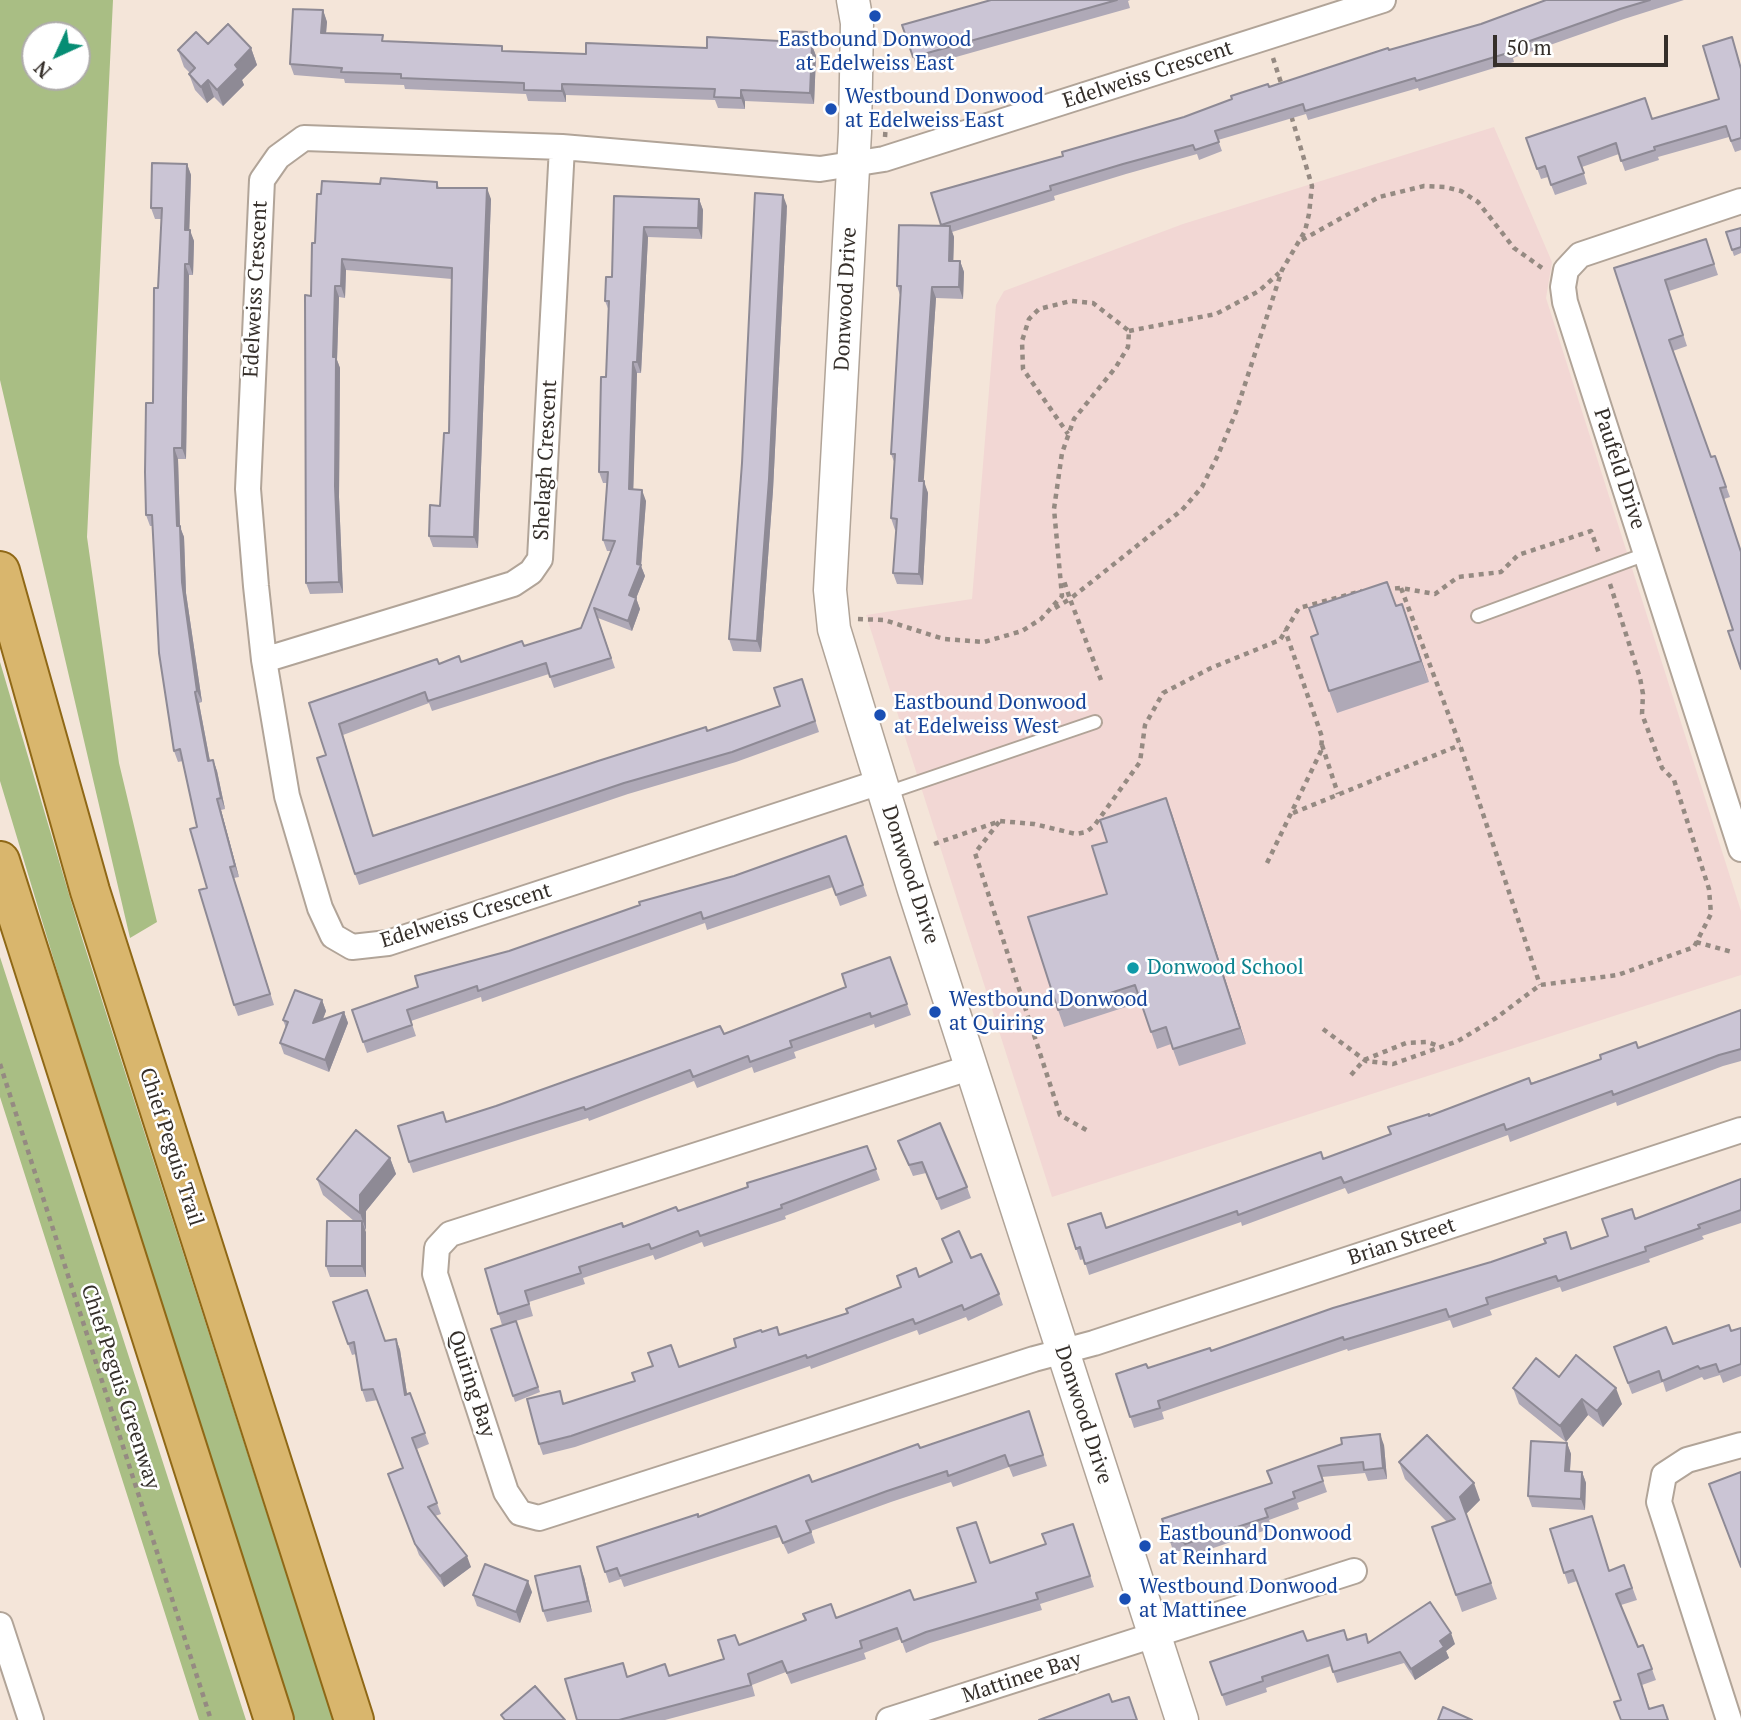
<!DOCTYPE html>
<html>
<head>
<meta charset="utf-8">
<style>
	body { margin:0 }
	#map { position:relative; width:1741px; height:1720px; overflow:hidden; background:#f4e5d9; font-family:"PT Serif",serif }
	canvas { display:block }
	.north { position:absolute; left:21px; top:21px; width:70px; height:70px; box-sizing:border-box; background:#fff; border:2px solid #aeacaa; border-radius:50%; rotate:225deg; font-size:19px; font-weight:700; line-height:28px; text-align:center; color:#352f2a }
	.north::after { content:''; display:block; margin:auto; width:24px; height:32px; background:#068d74; clip-path:polygon(50% 0,100% 100%,50% 72%,0 100%) }
	.scale { position:absolute; left:1493px; top:35px; width:175px; height:32px; box-sizing:border-box; border:4px solid #352f2a; border-top:0; padding-left:9px; font-size:21px; line-height:24px; white-space:nowrap; color:#352f2a; -webkit-text-stroke:5px #fff; paint-order:stroke }
</style>
</head>
<body>
<div id="map">
<canvas width="1741" height="1720"></canvas>
<div class="north">N</div>
<div class="scale">50 m</div>
</div>
<script>
const g = document.querySelector('canvas').getContext('2d');
g.lineJoin = 'round';
function fillPath(path, color) { g.fillStyle = color; g.fill(path, 'evenodd'); }
const poly = rows => new Path2D(rows.map(r => 'M' + r).join(''));
function trace(path, color, width, dash) { g.strokeStyle = color; g.lineWidth = width; g.lineCap = dash ? 'butt' : 'round'; g.setLineDash(dash || []); g.stroke(path); }
function drawText(font, color, halo, rows, align = 'center') {
  g.font = font + ' "PT Serif",serif'; g.lineWidth = 5; g.setLineDash([]); g.textBaseline = 'middle'; g.strokeStyle = halo; g.fillStyle = color; for (const [text, x, y, turn = 0] of rows) {
    g.save(); g.translate(x, y); g.rotate((+turn || 0) * Math.PI / 180); g.textAlign = isNaN(turn) ? turn : align; if (halo) g.strokeText(text, 0, 0); g.fillText(text, 0, 0); g.restore();
  }
}
const education = poly([
	[1494,127,1552,262,1546,298,1741,911,1741,975,1052,1197,866,615,972,599,996,305,1004,291,1183,224]
]);
const green = poly([
	[0,0,113,0,87,537,119,763,157,922,130,938,0,380],
	[77,35,77,77,35,77,35,35],
	[0,662,81,935,333,1720,295,1720,96,1100,0,781],
	[0,957,246,1720,199,1720,0,1097]
]);
const path = poly([
	[1273,58,1282,86],
	[885,137,886,123],
	[1302,240,1379,197,1424,186,1445,187,1461,191,1478,202,1514,248,1545,270],
	[1129,331,1216,314,1259,291,1279,273],
	[1401,588,1460,745,1540,985],
	[1385,589,1401,588,1435,594,1458,577,1501,572,1518,555,1591,531,1600,556],
	[1055,608,1070,599,1064,581],
	[858,619,884,620,944,639,984,642,1022,631,1041,619,1062,596,1054,509,1062,453,1074,419,1116,367,1128,347,1129,331,1093,303,1071,301,1039,309,1029,319,1022,341,1023,369,1068,434],
	[1101,680,1070,599,1182,510,1202,487,1218,455,1236,412,1282,270,1305,231,1309,214,1312,186,1291,115],
	[1322,745,1338,794],
	[1293,813,1460,745],
	[999,822,975,853,1060,1115,1088,1131],
	[934,844,1000,821,1034,824,1076,834,1086,832,1094,826,1140,762,1145,725,1163,693,1211,668,1280,640,1299,608,1362,591],
	[1267,863,1321,751,1322,737,1285,630],
	[1696,942,1732,952],
	[1323,1029,1366,1061,1393,1064,1458,1041,1496,1018,1540,985,1618,975,1694,947,1711,914,1709,889,1674,780,1662,768,1642,714,1643,694,1640,678,1610,584],
	[0,1064,211,1720],
	[1351,1075,1364,1060,1406,1043,1427,1042,1442,1047]
]);
const service = poly([
	[1478,616,1646,554],
	[884,794,1095,722]
]);
const minor = poly([
	[1741,201,1580,255,1566,270,1563,287,1565,302,1741,849],
	[264,660,513,584,531,572,540,559,562,147],
	[880,782,388,943,352,947,333,936,320,908,287,796,264,660,256,586,248,489,262,180,278,157,304,138,562,147,820,169,884,159,1383,0],
	[972,1067,450,1234,437,1248,435,1274,506,1492,520,1513,539,1518,1034,1359,1094,1343,1741,1130],
	[0,1625,31,1720],
	[889,1720,1354,1571],
	[1729,1720,1659,1502,1664,1475,1687,1460,1741,1445]
]);
const tertiary = poly([
	[853,0,857,23,855,132,830,590,834,629,914,890,1182,1720]
]);
const primary = poly([
	[0,571,90,891,354,1720],
	[0,861,274,1720]
]);
const wall = poly([
	[991,0,1130,0,1128,1,1130,8,917,68,902,25],
	[1546,0,1684,0,1624,19,1513,58,1514,62,1419,91,1418,88,1308,120,1306,114,1218,140,1222,151,1199,160,1197,154,1126,174,1054,196,1055,200,952,232,954,237,953,261,960,261,964,272,963,299,936,298,923,481,928,493,923,585,897,584,893,573,896,530,895,530,891,518,895,464,891,454,900,295,897,286,942,226,931,193,1063,156,1184,117,1269,87,1389,50,1481,24],
	[323,10,327,22,326,33,385,41,504,51,586,54,811,43,816,56,814,104,745,101,745,109,718,108,715,100,566,95,566,102,528,101,526,94,405,89,404,85,345,83,344,79,294,75,290,64],
	[208,44,251,48,257,65,242,80,244,85,223,106,214,97,207,103,195,90,189,74,190,73,184,67,178,50],
	[1735,47,1741,67,1741,150,1735,152,1729,137,1658,157,1659,160,1625,171,1619,154,1582,167,1587,184,1555,195,1548,177,1541,179,1526,138,1652,119,1719,99],
	[187,164,191,175,189,230,194,241,193,275,189,275,186,459,178,459,180,527,184,537,186,593,202,702,199,703,210,761,213,760,217,771,225,809,221,810,239,877,234,878,274,1005,238,1016,234,1005,207,888,197,827,183,761,178,762,174,751,153,526,150,526,146,515,162,219,155,219,151,208],
	[437,182,439,188,491,199,478,548,433,547,429,536,440,506,449,433,452,279,346,270,345,298,339,297,337,360,340,368,339,497,343,593,310,594,306,583,311,296,315,243,380,184],
	[614,196,699,199,703,210,702,239,648,237,641,373,637,373,633,489,646,501,641,566,645,576,636,598,640,609,632,631,598,618,615,668,554,688,549,674,432,711,429,703,343,735,373,836,707,731,780,706,802,679,819,732,736,762,628,794,359,885,355,874,326,755,309,703,439,664,461,662,524,646,581,628,611,551,607,551,603,540,607,483,603,483,599,472,606,377,609,311,605,301,612,277],
	[787,206,773,490,761,652,733,651,729,639],
	[1741,228,1741,253,1734,256,1726,232],
	[1706,239,1718,275,1669,291,1687,346,1673,351,1711,457,1715,456,1730,497,1724,499,1733,630,1614,268],
	[1396,606,1410,626,1429,682,1337,713,1329,691],
	[1166,798,1246,1044,1179,1066,1171,1044,1157,1049,1141,1002,1064,1027,1058,1010,1107,894,1107,842],
	[846,836,867,896,840,906,833,887,707,930,705,923,482,1002,481,997,411,1021,416,1036,367,1053,352,1010,418,987,509,951,734,876],
	[890,957,911,1015,875,1028,874,1024,794,1052,796,1058,754,1073,752,1067,697,1088,694,1081,589,1121,588,1118,413,1173,409,1162,447,1121,724,1034,846,987],
	[322,1000,326,1011,323,1019,344,1012,348,1023,329,1072,284,1054,280,1043,286,1028,283,1020],
	[1741,1010,1741,1061,1723,1066,1617,1106,1616,1102,1510,1142,1508,1135,1348,1194,1345,1188,1242,1226,1241,1222,1089,1275,1084,1259,1080,1260,1068,1224,1106,1227,1323,1159,1391,1134,1429,1116,1638,1048],
	[898,1141,967,1187,971,1198,941,1210,926,1173,913,1176],
	[867,1146,880,1180,785,1216,786,1219,704,1247,702,1242,655,1260,653,1255,583,1278,585,1284,529,1302,533,1316,502,1325,485,1269,678,1211],
	[390,1158,396,1174,366,1211,366,1230,365,1229,366,1277,330,1277,326,1266,354,1221,323,1195,317,1179],
	[1741,1179,1741,1223,1702,1236,1704,1239,1649,1259,1650,1262,1562,1292,1560,1287,1490,1310,1492,1315,1453,1328,1450,1320,1348,1351,1347,1349,1162,1412,1164,1419,1134,1428,1116,1374,1148,1368,1211,1351,1572,1249,1608,1236,1635,1219],
	[942,1239,971,1258,999,1294,1003,1305,968,1321,966,1317,919,1335,917,1330,811,1369,810,1366,575,1447,543,1455,539,1444,564,1404,736,1347,762,1332,779,1335,848,1313,919,1277,951,1262],
	[333,1302,385,1341,396,1339,400,1350,407,1394,410,1393,429,1444,417,1449,441,1514,435,1516,471,1567,444,1587,419,1555,388,1474,403,1468,378,1400,366,1402,362,1390,356,1354,352,1355],
	[516,1321,540,1392,515,1402,491,1329],
	[1741,1328,1741,1376,1723,1383,1720,1375,1704,1380,1702,1377,1666,1392,1663,1382,1632,1394,1614,1347,1673,1344],
	[1559,1377,1622,1404,1603,1427,1588,1415,1566,1442,1519,1404,1513,1388],
	[1029,1411,1047,1466,1013,1477,1009,1467,953,1487,951,1482,891,1502,811,1531,815,1543,788,1554,780,1537,624,1587,621,1579,609,1583,597,1547,698,1517,920,1448],
	[1567,1443,1571,1454,1570,1472,1582,1472,1586,1483,1585,1510,1532,1507,1528,1496],
	[1384,1445,1387,1479,1368,1481,1365,1473,1322,1477,1327,1492,1297,1503,1299,1509,1269,1520,1272,1528,1190,1556,1185,1549,1174,1553,1162,1519,1272,1483,1267,1471],
	[1399,1462,1480,1500,1466,1514,1497,1599,1462,1612,1432,1527,1447,1522,1405,1479],
	[1073,1524,1094,1587,1040,1604,1042,1610,930,1643,906,1653,901,1639,864,1653,866,1659,791,1684,786,1672,752,1685,755,1696,665,1720,577,1720,627,1676,669,1676,724,1659,739,1645,836,1618,914,1600,976,1582,1046,1544],
	[1550,1529,1610,1571,1624,1565,1637,1600,1621,1605,1638,1647,1643,1645,1656,1680,1642,1685,1650,1709,1668,1720,1621,1700,1577,1581,1568,1584],
	[584,1577,592,1612,547,1622,543,1611],
	[532,1592,520,1623,477,1606,473,1595],
	[1348,1640,1369,1642,1455,1644,1446,1651,1449,1658,1415,1680,1404,1663,1337,1683,1331,1666,1266,1688,1267,1692,1226,1706,1210,1662,1307,1641]
]);
const shadedWall = poly([
	[323,10,327,22,325,44,321,33],
	[807,32,811,43,811,56,807,45],
	[812,45,816,56,814,104,810,93],
	[251,48,257,65,242,80,244,85,223,106,217,90,235,65],
	[208,80,214,97,207,103,201,87],
	[562,84,566,95,566,102,562,91],
	[741,90,745,101,745,109,741,98],
	[187,164,191,175,189,241,185,230],
	[487,188,491,199,478,548,474,537],
	[783,195,787,206,773,490,761,652,757,641],
	[699,199,703,210,702,239,698,228],
	[950,226,954,237,953,272,949,261],
	[644,227,648,237,641,373,637,362],
	[190,230,194,241,193,275,189,264],
	[342,259,346,270,345,298,341,286],
	[960,261,964,272,963,299,959,287],
	[185,264,189,275,186,459,182,448],
	[335,286,339,297,337,360,340,368,339,497,343,593,339,582,335,486,333,357],
	[932,287,936,298,923,492,919,481],
	[633,362,637,373,633,500,629,489],
	[174,448,178,459,180,527,184,537,186,593,202,702,197,691,182,582,177,526],
	[924,481,928,493,923,585,919,574],
	[642,490,646,501,641,566,645,576,633,606,629,595,637,564],
	[636,598,640,609,632,631,628,621],
	[1402,604,1410,626,1429,682,1421,661],
	[195,692,199,703,212,772,208,761],
	[213,760,217,771,225,809,221,798],
	[1166,798,1172,814,1246,1044,1240,1028],
	[217,799,221,810,239,877,235,866],
	[322,1000,326,1011,317,1034,313,1023],
	[344,1012,348,1023,329,1072,325,1060],
	[390,1158,396,1174,366,1211,366,1230,360,1213,360,1195],
	[362,1221,366,1232,366,1277,362,1266],
	[396,1339,400,1350,409,1406,405,1395],
	[1616,1388,1622,1404,1603,1427,1597,1411],
	[1582,1399,1588,1415,1566,1442,1560,1426],
	[1380,1434,1384,1445,1387,1479,1383,1468],
	[1567,1443,1571,1454,1569,1483,1565,1471],
	[1582,1472,1586,1483,1585,1510,1581,1499],
	[1474,1483,1480,1500,1466,1514,1497,1599,1460,1497],
	[467,1556,471,1567,444,1587,440,1576],
	[580,1566,584,1577,592,1612,588,1601],
	[528,1581,532,1592,520,1623,516,1612],
	[1451,1633,1455,1644,1446,1651,1449,1658,1415,1680,1411,1669,1440,1641]
]);
const building = poly([
	[991,0,1117,0,913,57,902,25,991,0],
	[1546,0,1650,0,1620,9,1510,48,1511,52,1416,81,1415,78,1305,111,1303,104,1215,131,1219,142,1195,150,1193,145,1123,164,1050,186,1051,190,941,225,931,193,1063,156,1062,152,1184,117,1232,99,1231,96,1268,84,1269,87,1388,48,1389,50,1481,24,1546,0],
	[293,9,323,10,321,33,383,35,382,41,502,46,502,51,586,54,586,43,707,48,707,37,780,41,781,31,807,32,807,45,812,45,810,93,741,90,741,98,714,97,715,89,562,84,562,91,524,90,524,83,401,78,401,74,341,72,342,68,290,64,293,9],
	[228,24,251,48,235,65,238,69,217,90,208,80,201,87,189,74,195,68,178,50,196,32,208,44,228,24],
	[1732,37,1741,69,1741,138,1731,141,1726,126,1654,147,1655,150,1621,161,1616,143,1578,157,1584,173,1551,185,1545,166,1537,169,1526,138,1645,98,1652,119,1719,99,1703,46,1732,37],
	[152,163,187,164,185,230,190,230,189,264,185,264,182,448,174,448,177,526,180,526,182,582,197,691,195,692,208,761,213,760,221,798,217,799,235,866,230,867,270,994,234,1005,199,890,207,888,190,829,197,827,180,749,174,751,159,653,152,515,146,515,145,472,146,403,153,403,154,288,158,288,162,208,151,208,152,163],
	[381,178,437,182,437,188,487,188,474,537,429,536,430,505,440,506,444,433,449,433,452,268,342,259,341,286,335,286,333,357,336,357,335,486,339,582,306,583,305,295,311,296,312,243,315,243,317,194,321,194,322,181,380,184,381,178],
	[755,193,783,195,769,479,757,641,729,639,742,463,755,193],
	[614,196,699,199,698,228,644,227,637,362,633,362,629,489,642,490,637,564,641,565,629,595,636,598,628,621,594,608,611,658,550,677,546,663,428,701,425,692,339,724,373,836,598,761,706,727,707,731,780,706,774,688,802,679,815,721,732,752,624,783,355,874,317,758,326,755,309,703,437,659,439,664,459,656,461,662,522,641,524,646,581,628,615,541,603,540,608,472,599,472,601,377,606,377,609,301,605,301,606,277,612,277,614,196],
	[899,225,950,226,949,261,960,261,959,287,932,287,919,481,924,481,919,574,893,573,897,519,891,518,895,454,891,454,901,286,897,286,899,225],
	[1741,228,1741,247,1732,250,1726,232,1741,228],
	[1706,239,1714,264,1665,280,1683,335,1669,340,1711,457,1715,456,1726,487,1720,488,1741,552,1741,669,1728,631,1733,630,1614,268,1706,239],
	[1387,582,1396,606,1402,604,1421,661,1329,691,1311,637,1318,634,1309,608,1387,582],
	[1166,798,1240,1028,1173,1049,1166,1027,1151,1032,1135,985,1058,1010,1028,917,1107,894,1092,846,1107,842,1100,820,1166,798],
	[846,836,863,885,836,895,829,876,703,919,701,912,478,991,477,986,407,1010,412,1025,363,1042,352,1010,418,987,415,976,509,951,640,905,639,902,734,876,846,836],
	[890,957,907,1004,871,1017,870,1013,790,1041,792,1047,750,1062,748,1056,693,1077,690,1070,585,1110,584,1107,409,1162,398,1126,443,1112,446,1122,496,1106,720,1026,724,1034,846,987,842,974,890,957],
	[295,990,322,1000,313,1023,344,1012,325,1060,280,1043,288,1022,283,1020,295,990],
	[1741,1010,1741,1049,1719,1055,1613,1095,1612,1091,1506,1130,1504,1124,1344,1183,1341,1177,1238,1215,1237,1211,1085,1264,1080,1247,1076,1249,1068,1224,1101,1213,1106,1228,1321,1152,1323,1159,1391,1134,1388,1127,1429,1114,1429,1116,1529,1078,1531,1084,1601,1059,1600,1055,1636,1042,1638,1048,1741,1010],
	[940,1123,967,1187,937,1199,922,1162,909,1165,898,1141,940,1123],
	[356,1130,390,1158,360,1195,360,1213,317,1179,356,1130],
	[867,1146,876,1169,781,1205,782,1208,700,1236,698,1231,651,1249,649,1244,579,1267,581,1273,525,1291,529,1304,498,1314,485,1269,622,1223,623,1227,676,1207,678,1211,748,1187,747,1183,867,1146],
	[1741,1179,1741,1210,1698,1225,1700,1228,1645,1247,1646,1251,1558,1281,1556,1276,1486,1298,1488,1304,1449,1317,1446,1309,1344,1340,1343,1337,1158,1401,1160,1408,1130,1417,1116,1374,1146,1364,1148,1368,1210,1348,1211,1351,1333,1308,1491,1262,1546,1243,1544,1239,1566,1232,1571,1249,1608,1236,1602,1219,1632,1209,1635,1219,1741,1179],
	[327,1221,362,1221,362,1266,326,1266,327,1221],
	[959,1231,971,1258,981,1254,999,1294,964,1310,962,1305,915,1324,913,1319,807,1358,806,1355,571,1436,539,1444,527,1399,560,1391,563,1404,635,1381,632,1373,653,1366,648,1353,671,1345,679,1367,736,1347,734,1339,761,1330,762,1332,777,1327,779,1335,848,1313,846,1309,901,1287,897,1276,916,1268,919,1277,952,1262,942,1239,959,1231],
	[367,1290,385,1341,396,1339,405,1395,410,1393,425,1433,412,1438,437,1503,428,1507,467,1556,440,1576,415,1544,388,1474,403,1468,373,1389,362,1390,354,1342,348,1344,333,1302,367,1290],
	[516,1321,538,1387,513,1396,491,1329,516,1321],
	[1729,1325,1731,1331,1741,1328,1741,1364,1719,1372,1716,1364,1700,1369,1698,1366,1662,1381,1659,1371,1628,1383,1614,1347,1666,1327,1673,1344,1729,1325],
	[1576,1355,1616,1388,1597,1411,1582,1399,1560,1426,1513,1388,1536,1358,1559,1377,1576,1355],
	[1029,1411,1043,1455,1009,1466,1005,1455,948,1476,947,1471,887,1491,806,1521,811,1532,783,1543,776,1526,620,1576,617,1568,605,1572,597,1547,698,1514,698,1517,809,1475,812,1482,918,1444,920,1448,1029,1411],
	[1380,1434,1383,1468,1364,1470,1363,1462,1318,1466,1323,1481,1293,1492,1295,1498,1265,1509,1268,1517,1185,1544,1181,1538,1170,1542,1162,1519,1272,1483,1267,1471,1342,1444,1341,1438,1380,1434],
	[1427,1435,1474,1483,1460,1497,1491,1583,1456,1595,1432,1527,1455,1519,1399,1462,1427,1435],
	[1531,1441,1567,1443,1565,1471,1582,1472,1581,1499,1528,1496,1531,1441],
	[1741,1472,1741,1567,1709,1484,1741,1472],
	[1592,1516,1609,1571,1624,1565,1632,1588,1616,1594,1638,1647,1643,1645,1652,1669,1638,1674,1649,1709,1663,1705,1668,1720,1621,1720,1614,1702,1621,1700,1573,1570,1564,1573,1550,1529,1592,1516],
	[976,1522,990,1563,1046,1544,1042,1534,1073,1524,1090,1576,1036,1593,1038,1599,926,1632,902,1642,897,1628,860,1641,862,1648,787,1673,782,1661,748,1674,751,1685,619,1720,577,1720,565,1679,623,1663,627,1677,665,1664,669,1676,724,1659,718,1640,735,1635,739,1645,806,1620,803,1614,831,1604,836,1618,910,1590,914,1600,976,1582,957,1528,976,1522],
	[485,1564,528,1581,516,1612,473,1595,485,1564],
	[580,1566,588,1601,543,1611,535,1576,580,1566],
	[1430,1602,1451,1633,1440,1641,1444,1647,1411,1669,1400,1652,1333,1672,1328,1655,1262,1677,1263,1681,1222,1695,1210,1662,1303,1631,1307,1641,1344,1630,1347,1640,1366,1634,1368,1643,1430,1602],
	[535,1686,565,1720,505,1720,501,1715,535,1686],
	[1109,1694,1112,1702,1129,1697,1137,1720,1039,1720,1109,1694],
	[1443,1707,1472,1720,1438,1720,1443,1707]
]);
const markers = [
	[875,16,7,"#1a4fb4"],
	[831,109,7,"#1a4fb4"],
	[880,715,7,"#1a4fb4"],
	[1133,968,7,"#0f9aa8"],
	[935,1012,7,"#1a4fb4"],
	[1145,1546,7,"#1a4fb4"],
	[1125,1599,7,"#1a4fb4"]
];
const transitNames = [
	["Eastbound Donwood",875,40,"center"],
	["at Edelweiss East",875,64,"center"],
	["Westbound Donwood",845,97],
	["at Edelweiss East",845,121],
	["Eastbound Donwood",894,703],
	["at Edelweiss West",894,727],
	["Westbound Donwood",949,1000],
	["at Quiring",949,1024],
	["Eastbound Donwood",1159,1534],
	["at Reinhard",1159,1558],
	["Westbound Donwood",1139,1587],
	["at Mattinee",1139,1611]
];
const streetNames = [
	["Edelweiss Crescent",1148,75,-18],
	["Edelweiss Crescent",256,289,-87],
	["Donwood Drive",846,299,-87],
	["Shelagh Crescent",546,460,-87],
	["Paufeld Drive",1619,469,72],
	["Donwood Drive",910,875,72],
	["Edelweiss Crescent",466,916,-17],
	["Chief Peguis Trail",171,1147,72],
	["Brian Street",1402,1242,-18],
	["Quiring Bay",471,1384,72],
	["Chief Peguis Greenway",120,1387,72],
	["Donwood Drive",1083,1415,72],
	["Mattinee Bay",1022,1678,-18]
];
const cultureNames = [
	["Donwood School",1147,968]
];
fillPath(education, '#f2d7d4');
fillPath(green, '#a9be84');
trace(service, '#b1a498', 16);
trace(minor, '#b1a498', 28);
trace(tertiary, '#b1a498', 35);
trace(primary, '#8f6816', 42);
trace(path, '#958a82', 4.5, [5, 5]);
trace(service, '#fff', 12);
trace(minor, '#fff', 24);
trace(tertiary, '#fff', 32);
trace(primary, '#d9b66d', 38);
fillPath(wall, '#afa9b7');
fillPath(shadedWall, '#8e8a95');
fillPath(building, '#cbc5d5');
trace(building, '#8e8a95', 2);
for (const [x, y, r, color] of markers) { const dot = new Path2D(); dot.arc(x, y, r, 0, 2 * Math.PI); g.fillStyle = color; g.fill(dot); trace(dot, '#fff', 2.5); }
drawText('21px', '#164399', '#fff', transitNames, 'left');
drawText('21px', '#352f2a', '#fff', streetNames);
drawText('21px', '#0d838f', '#fff', cultureNames, 'left');
</script>
</body>
</html>
